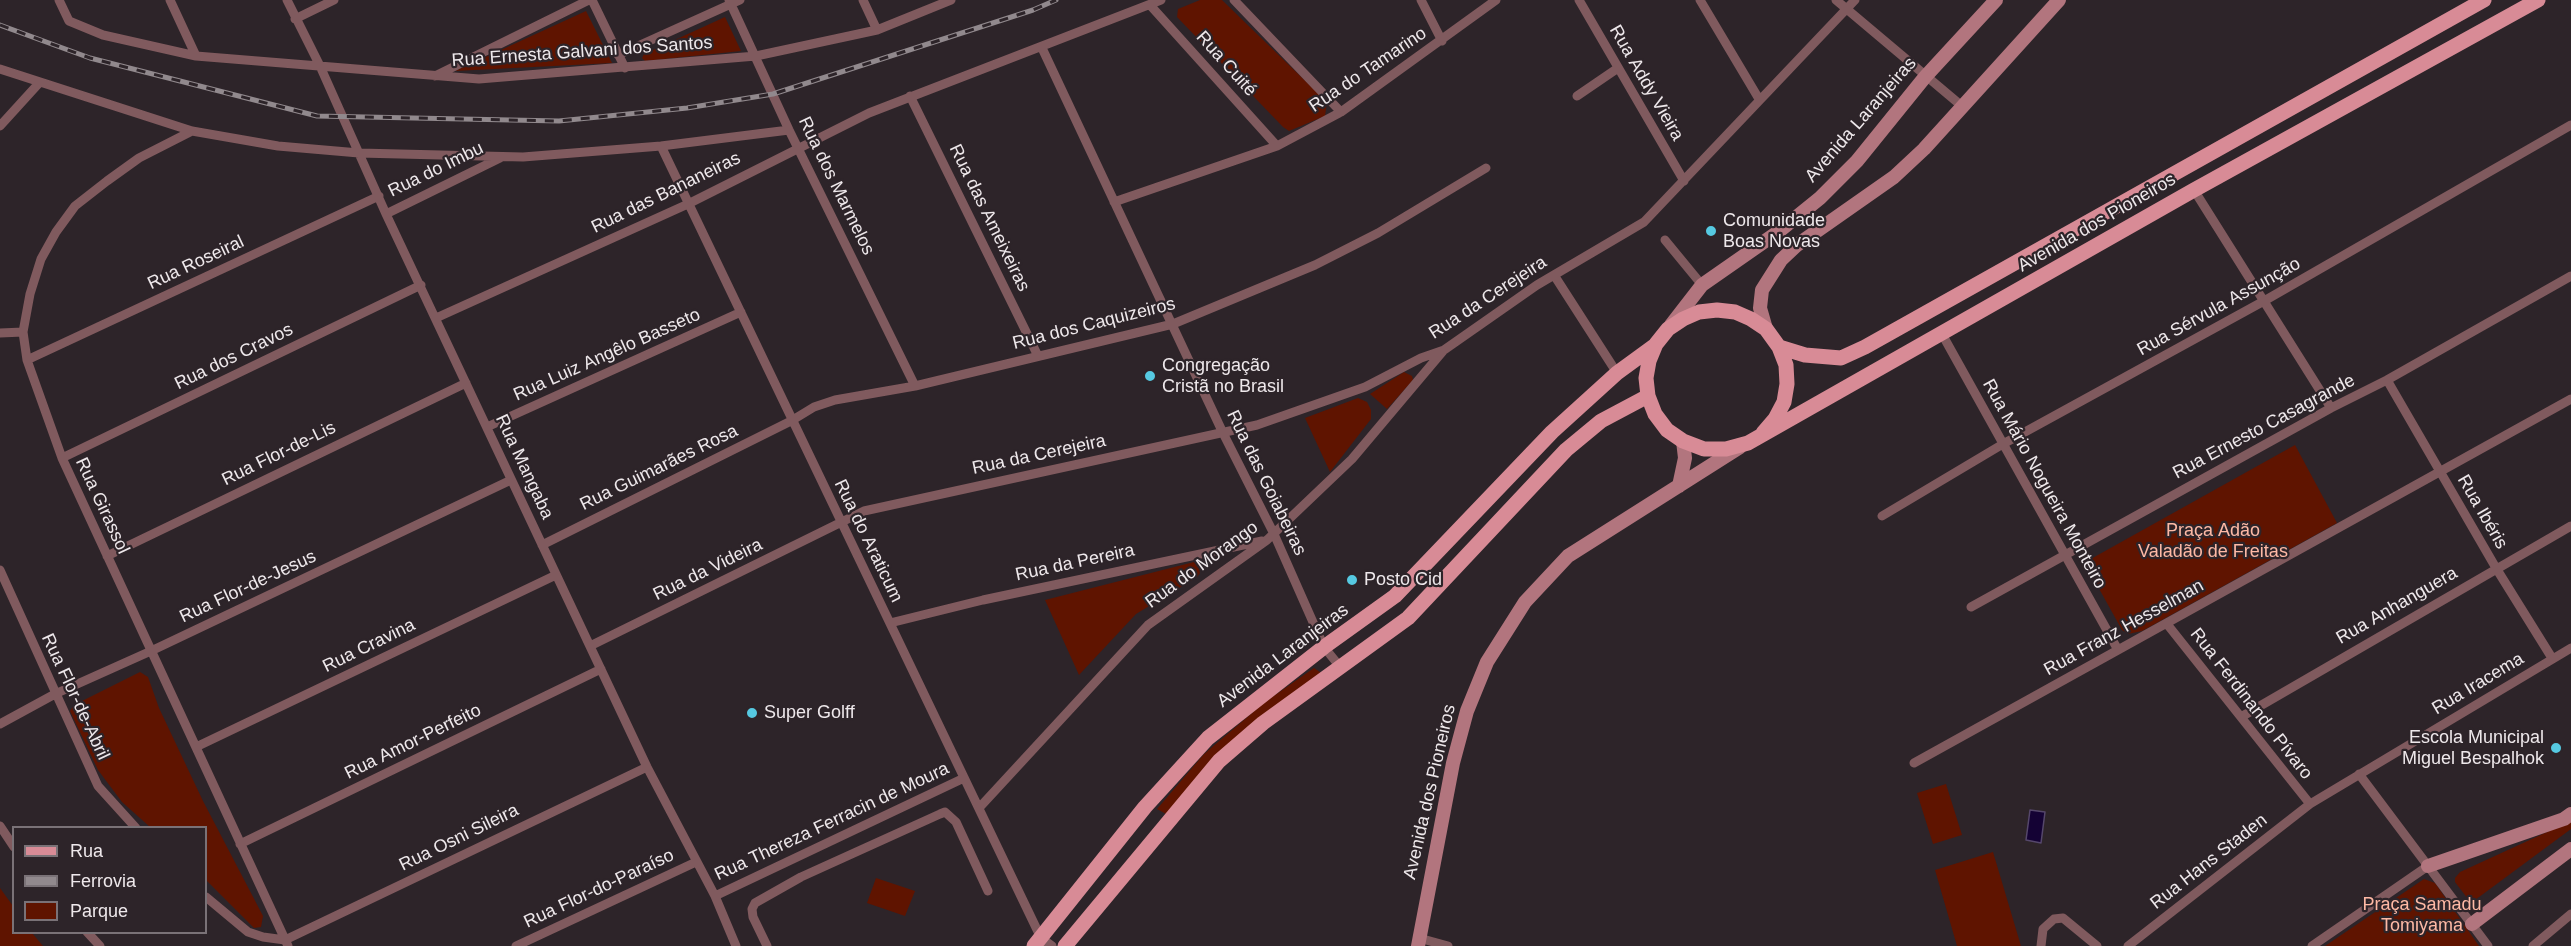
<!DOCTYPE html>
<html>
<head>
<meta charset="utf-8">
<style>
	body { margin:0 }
	#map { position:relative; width:2571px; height:946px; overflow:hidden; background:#2d2429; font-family:Arial,sans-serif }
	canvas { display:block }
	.legend { position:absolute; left:12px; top:826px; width:195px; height:108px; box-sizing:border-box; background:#2d2429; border:2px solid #7a7277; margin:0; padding:8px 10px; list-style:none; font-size:18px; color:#eee8eb }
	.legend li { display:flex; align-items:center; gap:12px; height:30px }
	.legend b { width:30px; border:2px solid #7a7277 }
</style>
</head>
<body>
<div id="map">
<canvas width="2571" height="946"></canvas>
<ul class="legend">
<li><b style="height:8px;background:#d88b96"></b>Rua</li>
<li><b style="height:8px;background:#91898d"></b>Ferrovia</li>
<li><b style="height:16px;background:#5f1400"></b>Parque</li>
</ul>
</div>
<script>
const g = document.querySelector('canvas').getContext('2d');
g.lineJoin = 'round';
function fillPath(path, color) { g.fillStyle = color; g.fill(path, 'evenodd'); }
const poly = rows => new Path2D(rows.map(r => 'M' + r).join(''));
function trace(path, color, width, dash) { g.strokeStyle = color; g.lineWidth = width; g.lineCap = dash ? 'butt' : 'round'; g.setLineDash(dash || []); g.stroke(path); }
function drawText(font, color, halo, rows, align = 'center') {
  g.font = font + ' Arial,sans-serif'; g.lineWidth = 4.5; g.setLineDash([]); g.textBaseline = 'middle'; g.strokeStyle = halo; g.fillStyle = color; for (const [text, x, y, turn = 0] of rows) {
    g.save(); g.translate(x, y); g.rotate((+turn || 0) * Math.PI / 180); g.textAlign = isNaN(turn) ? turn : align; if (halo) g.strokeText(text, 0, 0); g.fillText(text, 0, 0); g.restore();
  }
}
const green = poly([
	[1200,0,1222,0,1327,102,1325,116,1289,131,1283,127,1177,17,1178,9],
	[586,11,612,63,455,71],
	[725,17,741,51,645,61,642,58,644,54],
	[1404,372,1412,376,1413,380,1387,409,1370,394],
	[1358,398,1367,402,1371,410,1371,419,1330,472,1305,418],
	[2295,445,2337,523,2142,631,2128,634,2122,630,2087,567,2089,560],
	[1194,562,1199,569,1200,573,1197,577,1136,614,1079,675,1045,600],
	[1314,668,1323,674,1166,814,1157,809,1204,754,1265,702],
	[140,672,148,677,159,708,203,801,263,916,261,927,254,928,206,880,206,828,150,827,122,802,98,770,70,711,74,705],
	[1946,784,1962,835,1933,844,1917,793],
	[2571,821,2571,829,2471,903,2455,882,2455,878,2460,872],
	[1993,852,2021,946,1957,946,1935,870],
	[876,878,915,891,905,916,867,903],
	[2424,879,2435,883,2479,946,2325,946],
	[0,888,13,906,14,932,32,933,43,946,0,946]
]);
const water = poly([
	[2030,810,2045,812,2041,843,2026,840,2030,810]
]);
const street = poly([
	[59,0,69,21,103,35,196,56,479,79,756,56,877,30,951,0],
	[170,0,196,56],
	[287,0,320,66,386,214,647,767,715,896,736,946],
	[592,0,625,68],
	[729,0,789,130,915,386],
	[863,0,877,30],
	[1234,0,1341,112],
	[1421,0,1442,41],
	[1579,0,1684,181],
	[1700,0,1759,99],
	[1836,0,1963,107],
	[1150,5,1277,146],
	[295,19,334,0],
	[1042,48,1223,433,1274,534,1324,647,1341,668],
	[618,55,740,0],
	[0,69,192,131,278,146,359,153,523,157,661,146,789,130],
	[435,76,589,0],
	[910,96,1038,356],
	[1577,96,1618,68],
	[0,126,40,82],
	[192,131,139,158,107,181,75,206,56,232,41,259,30,294,23,332,27,360,62,458,288,946],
	[661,146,1041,938,1052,946],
	[2194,190,2331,408],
	[1114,202,1277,146,1341,112,1496,0],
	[386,214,500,158],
	[1665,240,1702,285],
	[1554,275,1617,373],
	[436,318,688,204,869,113,1161,0],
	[0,333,23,332],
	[1942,334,2118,650],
	[27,360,379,196],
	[2387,380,2496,568,2552,658],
	[487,427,741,312],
	[62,458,421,285],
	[1882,516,2003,444,2264,301,2571,125],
	[542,545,791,421,814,407,835,400,915,386,1173,324,1315,265,1378,233,1486,168],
	[107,556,466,383],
	[0,570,98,786,136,828],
	[1971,607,2331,408,2387,380,2571,276],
	[890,623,983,600,1262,541],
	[2167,624,2310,804],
	[590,646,864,511,1257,425,1365,387,1421,358,1444,350,1537,285,1644,222,1855,0],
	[2241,717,2571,526],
	[0,724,55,694,151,651,511,480],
	[196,747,556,575],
	[1914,763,2571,399],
	[2359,774,2488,946],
	[979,808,1148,625,1267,540,1352,459,1443,351],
	[0,826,14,847],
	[240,844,601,669],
	[715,896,964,778],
	[206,897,248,932,263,937,285,940],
	[87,932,100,946],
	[1419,938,1448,946],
	[285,940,647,767],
	[516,946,696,862],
	[767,946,753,917,752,909,755,903,801,877,940,814,945,812,956,822,988,891],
	[2041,946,2043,929,2054,919,2063,918,2097,946],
	[2128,946,2310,804,2571,648],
	[2312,946,2428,866],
	[2533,946,2571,914]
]);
const secondary = poly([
	[1671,325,1702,285,1778,232,1820,198,1857,161,1925,77,1996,0],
	[1766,329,1760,308,1762,290,1781,260,1797,245,1894,177,1924,149,2059,0],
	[1679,486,1685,458,1683,441],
	[2428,866,2564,819,2571,814],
	[2472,924,2571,849],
	[1418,946,1453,763,1467,711,1487,662,1525,602,1568,556,1740,447]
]);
const primary = poly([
	[1779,347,1805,355,1841,358,1865,347,2484,0],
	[1763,433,1775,419,1784,402,1787,384,1786,365,1779,347,1766,329,1751,319,1735,312,1717,310,1699,312,1683,319,1668,329,1656,344,1649,361,1646,378,1648,396,1655,414,1667,430,1683,441,1704,449,1726,449,1748,443,2194,190,2538,0],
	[1034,946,1145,807,1208,738,1324,647,1395,596,1552,432,1617,373,1654,346],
	[1065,946,1219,761,1263,723,1408,618,1566,450,1601,421,1648,396]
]);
const rail = poly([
	[0,25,90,58,317,116,559,121,687,108,773,94,1033,10,1056,0]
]);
const markers = [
	[1711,231,6,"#56c9e1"],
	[1150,376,6,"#56c9e1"],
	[1352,580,6,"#56c9e1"],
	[752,713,6,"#56c9e1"],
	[2556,748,6,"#56c9e1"]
];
const streetNames = [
	["Rua Ernesta Galvani dos Santos",582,52,-4],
	["Rua Cuité",1226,64,48],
	["Rua do Tamarino",1368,70,-34],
	["Rua Addy Vieira",1646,83,60],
	["Avenida Laranjeiras",1861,120,-49],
	["Rua do Imbu",436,170,-26],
	["Rua dos Marmelos",836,186,64],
	["Rua das Bananeiras",666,193,-26],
	["Rua das Ameixeiras",989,218,64],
	["Avenida dos Pioneiros",2097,223,-30],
	["Rua Roseiral",196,263,-25],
	["Rua da Cerejeira",1488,298,-33],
	["Rua Sérvula Assunção",2219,307,-29],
	["Rua dos Caquizeiros",1094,324,-14],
	["Rua Luiz Angêlo Basseto",607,355,-24],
	["Rua dos Cravos",234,357,-26],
	["Rua Ernesto Casagrande",2264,427,-28],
	["Rua Flor-de-Lis",279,454,-26],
	["Rua da Cerejeira",1039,455,-12],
	["Rua Mangaba",524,467,65],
	["Rua Guimarães Rosa",659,468,-26],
	["Rua das Goiabeiras",1266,483,64],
	["Rua Mário Nogueira Monteiro",2044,484,61],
	["Rua Girassol",102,506,65],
	["Rua Ibéris",2482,512,60],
	["Rua do Araticum",868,541,64],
	["Rua da Pereira",1075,563,-12],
	["Rua do Morango",1202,565,-36],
	["Rua da Videira",708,570,-26],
	["Rua Flor-de-Jesus",248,587,-25],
	["Rua Anhanguera",2397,606,-30],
	["Rua Franz Hesselman",2124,628,-29],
	["Rua Cravina",369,646,-26],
	["Avenida Laranjeiras",1283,656,-37],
	["Rua Iracema",2478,684,-31],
	["Rua Flor-de-Abril",75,697,65],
	["Rua Ferdinando Pívaro",2251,704,52],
	["Rua Amor-Perfeito",413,742,-26],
	["Avenida dos Pioneiros",1430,792,-77],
	["Rua Thereza Ferracin de Moura",832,822,-25],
	["Rua Osni Sileira",459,838,-26],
	["Rua Hans Staden",2209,862,-38],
	["Rua Flor-do-Paraíso",599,889,-25]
];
const poiNames = [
	["Comunidade",1723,221],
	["Boas Novas",1723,242],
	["Congregação",1162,366],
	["Cristã no Brasil",1162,387],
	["Posto Cid",1364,580],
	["Super Golff",764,713],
	["Escola Municipal",2544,738,"right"],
	["Miguel Bespalhok",2544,759,"right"]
];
const parkNames = [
	["Praça Adão",2213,531],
	["Valadão de Freitas",2213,552],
	["Praça Samadu",2422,905],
	["Tomiyama",2422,926]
];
fillPath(green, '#5f1400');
fillPath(water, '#140234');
trace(water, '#55476b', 1.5);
trace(street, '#805a5e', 9);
trace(secondary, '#b2757e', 14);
trace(primary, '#d88b96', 15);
trace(rail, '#91898d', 5);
trace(rail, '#2d2429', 3, [9]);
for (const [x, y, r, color] of markers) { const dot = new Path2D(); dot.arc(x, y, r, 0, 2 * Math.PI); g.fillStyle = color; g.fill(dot); trace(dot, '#2d2429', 2); }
drawText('18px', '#eee8eb', '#2d2429', streetNames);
drawText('18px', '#eee8eb', '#2d2429', poiNames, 'left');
drawText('18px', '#feb9a5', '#2d2429', parkNames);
</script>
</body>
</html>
